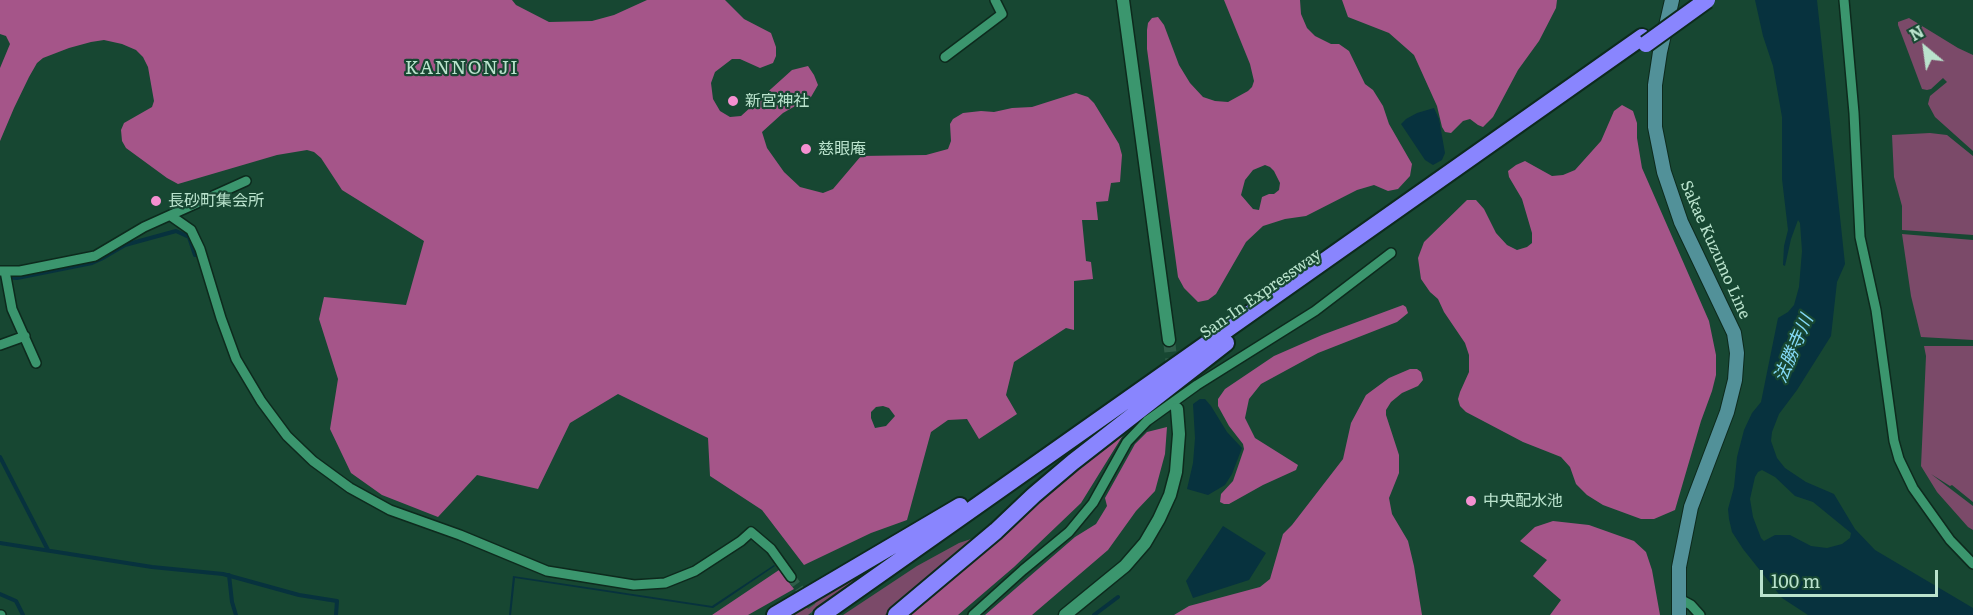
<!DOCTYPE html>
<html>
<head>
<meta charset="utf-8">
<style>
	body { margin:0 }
	#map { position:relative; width:1973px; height:615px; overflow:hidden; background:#174732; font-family:Literata,serif }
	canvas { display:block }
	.north { position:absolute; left:1895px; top:18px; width:60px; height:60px; -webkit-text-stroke:4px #174732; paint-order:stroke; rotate:331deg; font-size:16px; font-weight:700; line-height:24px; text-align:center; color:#bae3cd }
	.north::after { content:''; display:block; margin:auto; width:21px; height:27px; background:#bae3cd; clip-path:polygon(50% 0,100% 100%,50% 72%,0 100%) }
	.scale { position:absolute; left:1760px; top:570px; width:178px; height:27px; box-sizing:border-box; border:3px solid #bae3cd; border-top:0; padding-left:8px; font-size:18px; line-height:21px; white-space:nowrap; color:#bae3cd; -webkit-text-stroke:4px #174732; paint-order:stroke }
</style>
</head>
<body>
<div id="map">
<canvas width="1973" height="615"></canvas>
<div class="north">N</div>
<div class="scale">100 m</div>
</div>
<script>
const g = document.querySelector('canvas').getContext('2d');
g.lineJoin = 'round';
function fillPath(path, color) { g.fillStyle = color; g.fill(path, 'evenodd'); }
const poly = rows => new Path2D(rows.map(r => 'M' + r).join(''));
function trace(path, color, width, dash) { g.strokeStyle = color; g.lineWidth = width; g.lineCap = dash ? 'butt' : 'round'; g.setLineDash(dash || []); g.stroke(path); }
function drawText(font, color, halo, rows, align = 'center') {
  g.font = font + ' Literata,"Noto Sans JP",serif'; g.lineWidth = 4.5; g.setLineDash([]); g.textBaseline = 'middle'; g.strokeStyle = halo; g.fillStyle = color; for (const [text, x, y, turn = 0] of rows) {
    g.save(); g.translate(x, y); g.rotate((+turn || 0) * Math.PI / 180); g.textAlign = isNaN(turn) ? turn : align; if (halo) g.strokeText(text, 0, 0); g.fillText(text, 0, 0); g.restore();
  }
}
const green = poly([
	[1909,18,1958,48,1973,55,1973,151,1935,117,1928,104,1930,96,1947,82,1943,78,1931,89,1927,90,1922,89,1898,25,1898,22],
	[1930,133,1947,135,1973,156,1973,235,1902,230,1902,206,1894,177,1892,135],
	[1902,234,1973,240,1973,340,1921,337,1911,296],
	[1924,346,1973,346,1973,502,1952,485,1950,486,1931,474,1973,506,1973,530,1968,527,1937,492,1921,466,1926,356],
	[974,538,938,571,885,615,843,615,917,566,959,543],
	[871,567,851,584,808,615,786,615]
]);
const forest = poly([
	[0,0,512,0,516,5,549,22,592,21,614,15,647,0,725,0,744,19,771,33,776,47,776,56,773,63,760,68,740,59,732,59,715,72,711,83,713,99,720,111,730,117,741,116,792,70,808,66,814,75,818,85,811,97,783,113,762,132,767,148,784,172,800,187,823,193,833,189,861,156,926,155,948,149,951,141,950,124,953,119,963,113,981,111,994,112,1012,108,1032,107,1076,93,1088,97,1094,103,1119,144,1122,155,1120,182,1111,183,1108,201,1096,202,1098,220,1082,220,1086,261,1091,262,1093,279,1074,281,1074,330,1066,328,1014,362,1006,395,1017,414,979,439,967,419,948,420,931,432,907,520,871,533,804,565,762,510,710,476,708,438,618,394,570,423,538,489,477,475,438,517,382,495,351,473,330,429,338,379,319,319,324,297,406,305,424,241,342,190,321,158,314,152,307,150,277,155,178,184,167,178,126,148,122,141,121,130,124,123,152,107,154,101,148,67,143,57,136,50,122,44,104,40,91,42,69,48,43,58,37,63,29,77,14,108,0,141,0,68,10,44,6,36,0,34],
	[883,406,889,408,895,416,886,426,875,428,871,418,871,412,876,407],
	[1224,0,1300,0,1301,14,1307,28,1315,36,1331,44,1339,44,1349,51,1365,84,1373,90,1383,106,1389,124,1412,164,1410,176,1398,189,1388,191,1374,185,1357,190,1306,216,1285,219,1263,226,1246,242,1216,294,1208,300,1198,302,1184,288,1178,277,1147,49,1147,30,1148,23,1152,18,1158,17,1164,25,1179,65,1190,83,1203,97,1215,101,1228,102,1248,91,1252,87,1254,81,1250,64],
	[1265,165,1270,167,1274,171,1280,183,1279,190,1274,194,1269,194,1262,197,1259,210,1253,209,1241,195,1245,180,1253,170],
	[1342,0,1557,0,1556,8,1539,41,1518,70,1493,117,1483,127,1478,125,1470,119,1463,121,1451,133,1445,132,1442,127,1437,106,1414,55,1389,33,1348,17],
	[1622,105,1633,111,1637,123,1637,138,1642,168,1709,321,1716,355,1716,375,1712,391,1701,421,1675,510,1654,519,1641,519,1603,505,1587,495,1576,484,1570,467,1561,457,1523,442,1466,412,1460,406,1458,399,1460,392,1469,372,1469,355,1465,343,1444,312,1438,299,1430,292,1421,279,1418,258,1424,242,1467,200,1476,200,1484,209,1496,233,1507,245,1517,250,1527,247,1532,243,1532,233,1522,199,1509,177,1508,171,1516,165,1525,161,1552,176,1563,175,1575,170,1601,141,1614,111],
	[1403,305,1406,307,1408,313,1397,322,1318,353,1261,384,1249,399,1245,418,1255,438,1298,465,1296,470,1263,485,1229,504,1224,504,1220,502,1221,494,1233,481,1244,449,1243,444,1229,426,1218,406,1218,399,1225,389,1274,356,1322,335],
	[1410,369,1417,369,1421,372,1423,380,1418,386,1402,393,1391,402,1386,410,1386,415,1399,455,1399,473,1389,498,1392,514,1408,541,1414,566,1422,615,1174,615,1189,606,1260,587,1270,579,1283,534,1292,525,1343,459,1351,423,1366,395,1389,378],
	[1167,427,1165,454,1155,491,1136,511,1108,550,1032,615,985,615,1075,537,1096,524,1107,506,1105,498,1135,444,1147,432],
	[1125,432,1081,503,1014,567,958,615,906,615,1050,485],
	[1553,521,1589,525,1634,541,1646,552,1652,570,1660,615,1550,615,1561,600,1533,576,1547,560,1520,541,1535,527],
	[779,570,794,589,748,615,712,615]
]);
const water = poly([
	[1755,0,1817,0,1845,264,1837,282,1831,336,1797,390,1779,414,1772,432,1771,441,1777,458,1785,468,1806,482,1834,494,1855,529,1875,550,1973,608,1973,615,1808,615,1782,598,1743,549,1732,532,1729,519,1728,509,1734,487,1737,457,1744,430,1752,413,1761,402,1778,318,1788,312,1794,305,1799,287,1802,251,1800,223,1798,220,1791,239,1785,266,1783,265,1784,246,1788,230,1782,179,1782,117,1773,66,1763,36],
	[1762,470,1775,477,1795,496,1813,502,1851,533,1850,538,1842,544,1827,548,1811,546,1790,535,1775,535,1764,541,1761,538,1753,517,1750,499,1755,477,1758,472],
	[1434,108,1439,119,1445,153,1442,160,1433,165,1425,160,1401,124,1406,119,1417,113],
	[1200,399,1205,399,1211,406,1227,432,1242,448,1232,474,1225,485,1208,495,1187,489,1193,463,1195,438,1193,404],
	[1223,526,1266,553,1249,580,1193,598,1186,581],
	[774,565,775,566,713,608,515,578,511,615,509,615,513,576,712,606]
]);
const stream = poly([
	[0,277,17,278,92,263,101,259,125,245,176,231,189,237,195,255],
	[0,457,48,550],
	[0,543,152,567,223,574,299,595,337,601,336,615],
	[229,575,232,602,236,615],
	[0,594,16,601,23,615],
	[1094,615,1118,597]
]);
const minorTunnel = poly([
	[791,577,818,615]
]);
const tertiaryTunnel = poly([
	[1169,340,1177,409]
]);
const minor = poly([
	[1844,0,1854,113,1860,237,1876,310,1894,441,1899,459,1913,488,1950,540,1973,564],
	[945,57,1002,14,995,0],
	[171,216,191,230,200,249,221,318,236,359,261,401,287,436,313,461,350,488,390,510,460,535,547,571,634,585,665,583,695,571,741,541,751,532,771,549,791,577],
	[0,271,20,271,95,256,144,227,246,181],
	[5,271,12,309,36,363],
	[0,345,25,336],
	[1678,598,1691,605,1700,615],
	[0,615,1,615],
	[973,615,1023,570,1069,532,1093,503,1127,442,1147,421,1197,385,1315,311,1391,253]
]);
const tertiary = poly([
	[1123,0,1169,340],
	[1065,615,1125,566,1145,543,1159,519,1170,495,1176,472,1179,434,1177,409]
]);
const secondary = poly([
	[1672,0,1660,52,1655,85,1655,127,1664,172,1681,222,1734,333,1737,353,1735,380,1727,412,1691,507,1679,567,1679,615]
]);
const motorway = poly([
	[775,615,960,506],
	[822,615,1642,37],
	[896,615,996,531,1034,495,1073,462,1226,343]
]);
const motorwayBridge = poly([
	[1646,44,1707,0]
]);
const markers = [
	[733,101,6,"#f590d1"],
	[806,149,6,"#f590d1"],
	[156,201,6,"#f590d1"],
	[1471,501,6,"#f590d1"]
];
const poiNames = [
	["新宮神社",745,101],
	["慈眼庵",818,149],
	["長砂町集会所",168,201],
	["中央配水池",1483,501]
];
const streetNames = [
	["Sakae Kuzumo Line",1715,250,66],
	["San-In Expressway",1261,294,-35]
];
const neighbourhoodNames = [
	["KANNONJI",462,69]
];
const waterNames = [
	["法勝寺川",1794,349,-67]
];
fillPath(green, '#7b4a69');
fillPath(forest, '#a55589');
fillPath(water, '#07323e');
trace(stream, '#07323e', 4);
trace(minorTunnel, '#2f5e49', 9, [9, 4.5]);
trace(tertiaryTunnel, '#2f5e49', 12, [12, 6]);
trace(minor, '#0d2a1d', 12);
trace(tertiary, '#0d2a1d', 15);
trace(secondary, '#0d2a1d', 16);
trace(motorway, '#0d2a1d', 20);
trace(minor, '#3b966e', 9);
trace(tertiary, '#3b966e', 12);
trace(secondary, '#529199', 14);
trace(motorway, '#8985fe', 16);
trace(motorwayBridge, '#0d2a1d', 20, []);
trace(motorwayBridge, '#8985fe', 16);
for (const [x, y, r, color] of markers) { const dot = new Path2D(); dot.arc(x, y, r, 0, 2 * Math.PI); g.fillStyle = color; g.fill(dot); trace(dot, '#174732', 2); }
drawText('16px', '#bae3cd', '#174732', poiNames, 'left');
drawText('16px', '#bae3cd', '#174732', streetNames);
g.letterSpacing = '1.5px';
drawText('18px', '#bae3cd', '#174732', neighbourhoodNames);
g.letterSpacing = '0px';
drawText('italic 18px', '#84d9f6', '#174732', waterNames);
</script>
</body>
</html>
